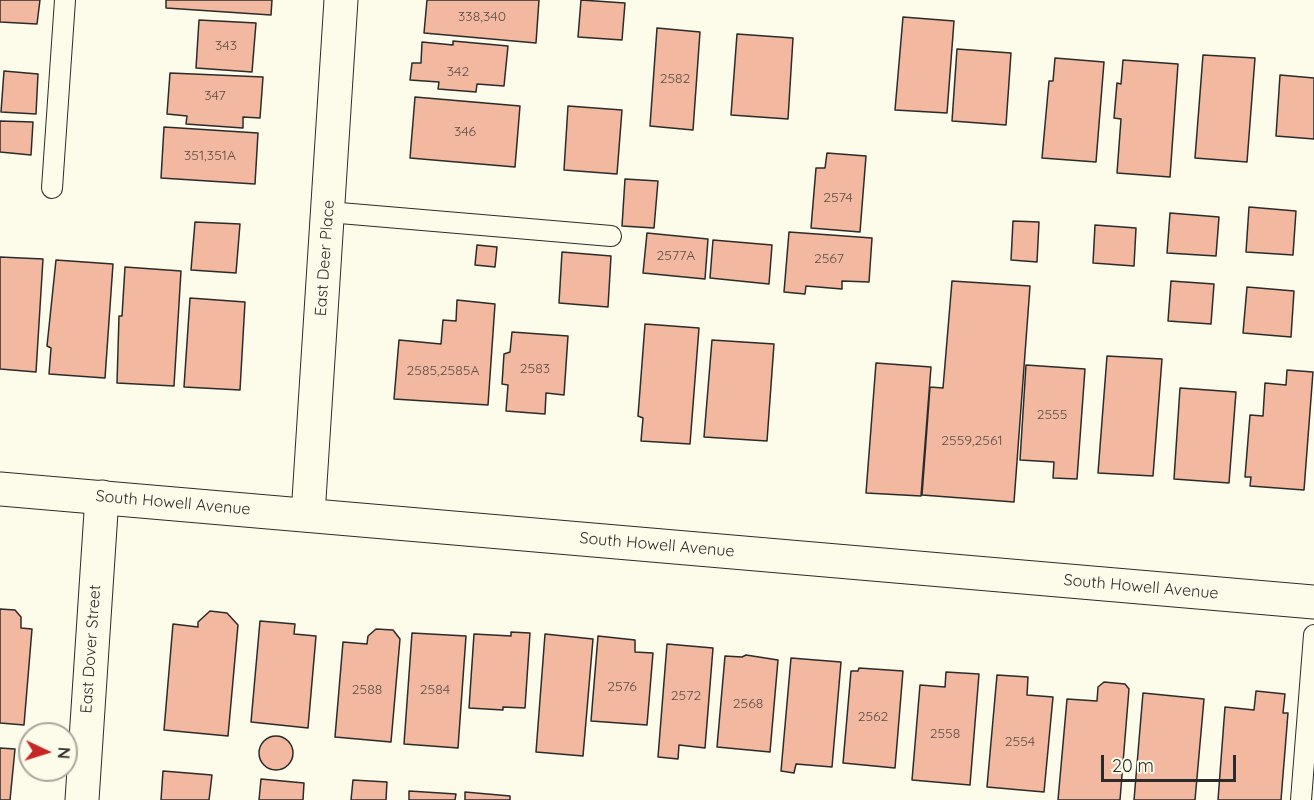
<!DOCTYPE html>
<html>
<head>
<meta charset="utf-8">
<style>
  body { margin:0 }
  #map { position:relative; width:1314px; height:800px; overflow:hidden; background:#fdfbea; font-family:Quicksand,sans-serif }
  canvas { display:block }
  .north { position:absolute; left:18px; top:722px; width:60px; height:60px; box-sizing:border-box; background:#fdfbea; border:2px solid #a9a89e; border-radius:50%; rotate:94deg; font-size:16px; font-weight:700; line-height:24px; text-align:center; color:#2b2b2b }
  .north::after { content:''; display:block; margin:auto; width:21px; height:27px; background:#c62828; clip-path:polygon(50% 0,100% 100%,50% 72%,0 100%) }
  .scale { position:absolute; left:1101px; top:755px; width:135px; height:27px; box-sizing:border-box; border:3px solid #2b2b2b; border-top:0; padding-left:8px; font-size:18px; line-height:21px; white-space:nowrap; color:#2b2b2b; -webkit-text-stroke:4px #fdfbea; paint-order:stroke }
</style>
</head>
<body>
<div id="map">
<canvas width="1314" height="800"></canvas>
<div class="north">N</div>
<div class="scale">20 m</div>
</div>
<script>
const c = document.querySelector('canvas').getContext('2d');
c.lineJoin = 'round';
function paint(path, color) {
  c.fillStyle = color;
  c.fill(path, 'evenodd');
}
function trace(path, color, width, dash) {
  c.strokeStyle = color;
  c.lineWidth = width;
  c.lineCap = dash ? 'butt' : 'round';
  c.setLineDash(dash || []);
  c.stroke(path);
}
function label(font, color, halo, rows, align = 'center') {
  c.font = font + ' Quicksand,sans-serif';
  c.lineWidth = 4.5;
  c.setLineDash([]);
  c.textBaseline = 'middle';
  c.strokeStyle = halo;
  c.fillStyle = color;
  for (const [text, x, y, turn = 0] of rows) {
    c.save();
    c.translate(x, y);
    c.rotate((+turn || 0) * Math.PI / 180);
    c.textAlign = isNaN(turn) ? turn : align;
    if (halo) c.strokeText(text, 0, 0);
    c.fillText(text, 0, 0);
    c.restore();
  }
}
const building = new Path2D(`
  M0 0H40L37 24 0 22Z
  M166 0H272L271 15 166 8Z
  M427 0H539L536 43 424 33Z
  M581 0 625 3 622 40 578 37Z
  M903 17 954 21 947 113 895 110Z
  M199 20 256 23 252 72 196 68Z
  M657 28 700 32 693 130 650 126Z
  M737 34 793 38 788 119 731 115Z
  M453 41 508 46 504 86 477 84 476 92 438 89 439 82 410 80 412 63H421L422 42 453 45Z
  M957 49 1011 53 1006 125 952 121Z
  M1203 55 1255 58 1247 162 1195 158Z
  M1055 58 1104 62 1096 162 1042 158 1049 81H1053Z
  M1123 60 1178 64 1170 177 1117 173 1121 119 1114 118 1117 83 1121 84Z
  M4 71 38 74 36 114 1 112Z
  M170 73 263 77 260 118 243 117V128L186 124 187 116 167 114Z
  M1280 75 1314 78V139L1276 136Z
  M415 97 520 106 515 167 410 158Z
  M568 106 622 110 617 174 564 170Z
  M0 121 33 122 31 155 0 152Z
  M164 127 258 133 255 184 161 178Z
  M827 153 866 156 860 232 811 228 816 168H825Z
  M625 179 658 181 654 228 622 226Z
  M1249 207 1296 211 1293 255 1246 252Z
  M1170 213 1219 217 1216 256 1167 253Z
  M1013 221 1039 222 1037 262 1011 260Z
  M195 222 240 224 236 273 191 270Z
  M1095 225 1136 228 1134 266 1093 263Z
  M789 232 872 238 869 282 842 281V289L806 286 805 294 784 292Z
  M647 233 708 239 705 279 643 273Z
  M713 240 772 245 769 284 710 278Z
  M477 245 497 247 495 267 475 265Z
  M562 252 611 256 608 307 559 303Z
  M0 257 43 259 36 372 0 369Z
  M56 260 113 264 105 378 49 374 51 348 47 346Z
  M125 267 181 271 174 386 117 383 119 316H122Z
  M952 281 1030 286 1014 502 922 495 930 387 943 388Z
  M1171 281 1214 284 1211 324 1168 321Z
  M1247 287 1294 291 1291 337 1243 333Z
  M190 298 245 302 240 390 184 387Z
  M457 300 495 304 488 405 394 399 399 340 441 344 443 320 456 321Z
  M645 324 699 328 690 444 641 441 643 418 638 416Z
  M512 332 568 336 564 395 546 393 545 414 506 411 508 385 502 384 504 354 510 352Z
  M712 340 774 344 767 441 704 437Z
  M1107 356 1162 359 1153 476 1098 473Z
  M876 363 931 367 921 496 866 493Z
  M1026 365 1085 369 1077 479 1053 478 1054 462 1020 460Z
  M1287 370 1313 372 1304 490 1250 486 1251 477H1245L1250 415 1263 416 1265 383 1286 385Z
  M1180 388 1236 392 1229 483 1174 479Z
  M0 609 15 610 21 617V628L32 629 24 725 0 723Z
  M210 611 227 613 238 625 228 736 164 730 173 624 198 627V622Z
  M260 621 295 624 294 634 316 636 308 728 251 722Z
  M376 629 393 630 400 639 391 742 335 737 343 642 367 644 368 636Z
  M511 632 530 633 525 708 503 707V710L469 708 474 634 511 636Z
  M412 633 466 636 458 748 404 744Z
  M545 634 593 639 583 756 536 752Z
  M598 636 635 640V652L653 653 647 725 591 721Z
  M667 644 713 648 705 748 679 745 678 759 658 757Z
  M746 655 778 660 770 752 717 747 725 656 742 657Z
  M791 658 841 662 832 767 796 764 794 773 781 771Z
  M859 668 903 671 895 768 843 763 851 671H858Z
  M946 672 979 674 970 785 912 780 920 685 945 687Z
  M997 675 1028 677 1027 695 1053 697 1044 792 987 787Z
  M1104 682 1125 684 1129 689 1120 800H1058L1067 699 1097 701 1098 687Z
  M1256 691 1285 694 1283 713H1288L1281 800H1218L1225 707 1254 710Z
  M1143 693 1204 699 1195 800H1134Z
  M259 753a17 17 0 1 1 34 0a17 17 0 1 1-34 0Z
  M0 748 15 749 10 800H0Z
  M163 771 212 775 209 800H161Z
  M261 779 304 783 303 800H259Z
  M353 780 387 782 386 800H351Z
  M409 791 456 794 455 800H409Z
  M465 792 510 796V800H465Z`);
paint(building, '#f2b8a0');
trace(building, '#2b2b2b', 1.5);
const lane = new Path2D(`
  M52 188 65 0
  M328 212 611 236
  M1301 800 1314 635`);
const street = new Path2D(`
  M308 515 341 0
  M82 800 102 497`);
const secondary = new Path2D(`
  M0 489 1314 602`);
trace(lane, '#2b2b2b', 22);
trace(street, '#2b2b2b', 35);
trace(secondary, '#2b2b2b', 35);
trace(lane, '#fdfbea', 20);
trace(street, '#fdfbea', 33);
trace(secondary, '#fdfbea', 33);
label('14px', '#5d4e48', null, [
  ["338,340",482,17],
  ["343",226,46],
  ["342",458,72],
  ["2582",675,79],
  ["347",215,96],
  ["346",465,132],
  ["351,351A",210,156],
  ["2574",838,198],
  ["2577A",676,256],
  ["2567",829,259],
  ["2583",535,369],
  ["2585,2585A",443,371],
  ["2555",1052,415],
  ["2559,2561",972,441],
  ["2576",622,687],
  ["2588",367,690],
  ["2584",435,690],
  ["2572",686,696],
  ["2568",748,704],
  ["2562",873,717],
  ["2558",945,734],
  ["2554",1020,742]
]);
label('16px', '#2b2b2b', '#fdfbea', [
  ["East Deer Place",325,258,-86],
  ["South Howell Avenue",173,503,5],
  ["South Howell Avenue",657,545,5],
  ["South Howell Avenue",1141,587,5],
  ["East Dover Street",91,649,-86]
]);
</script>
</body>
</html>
